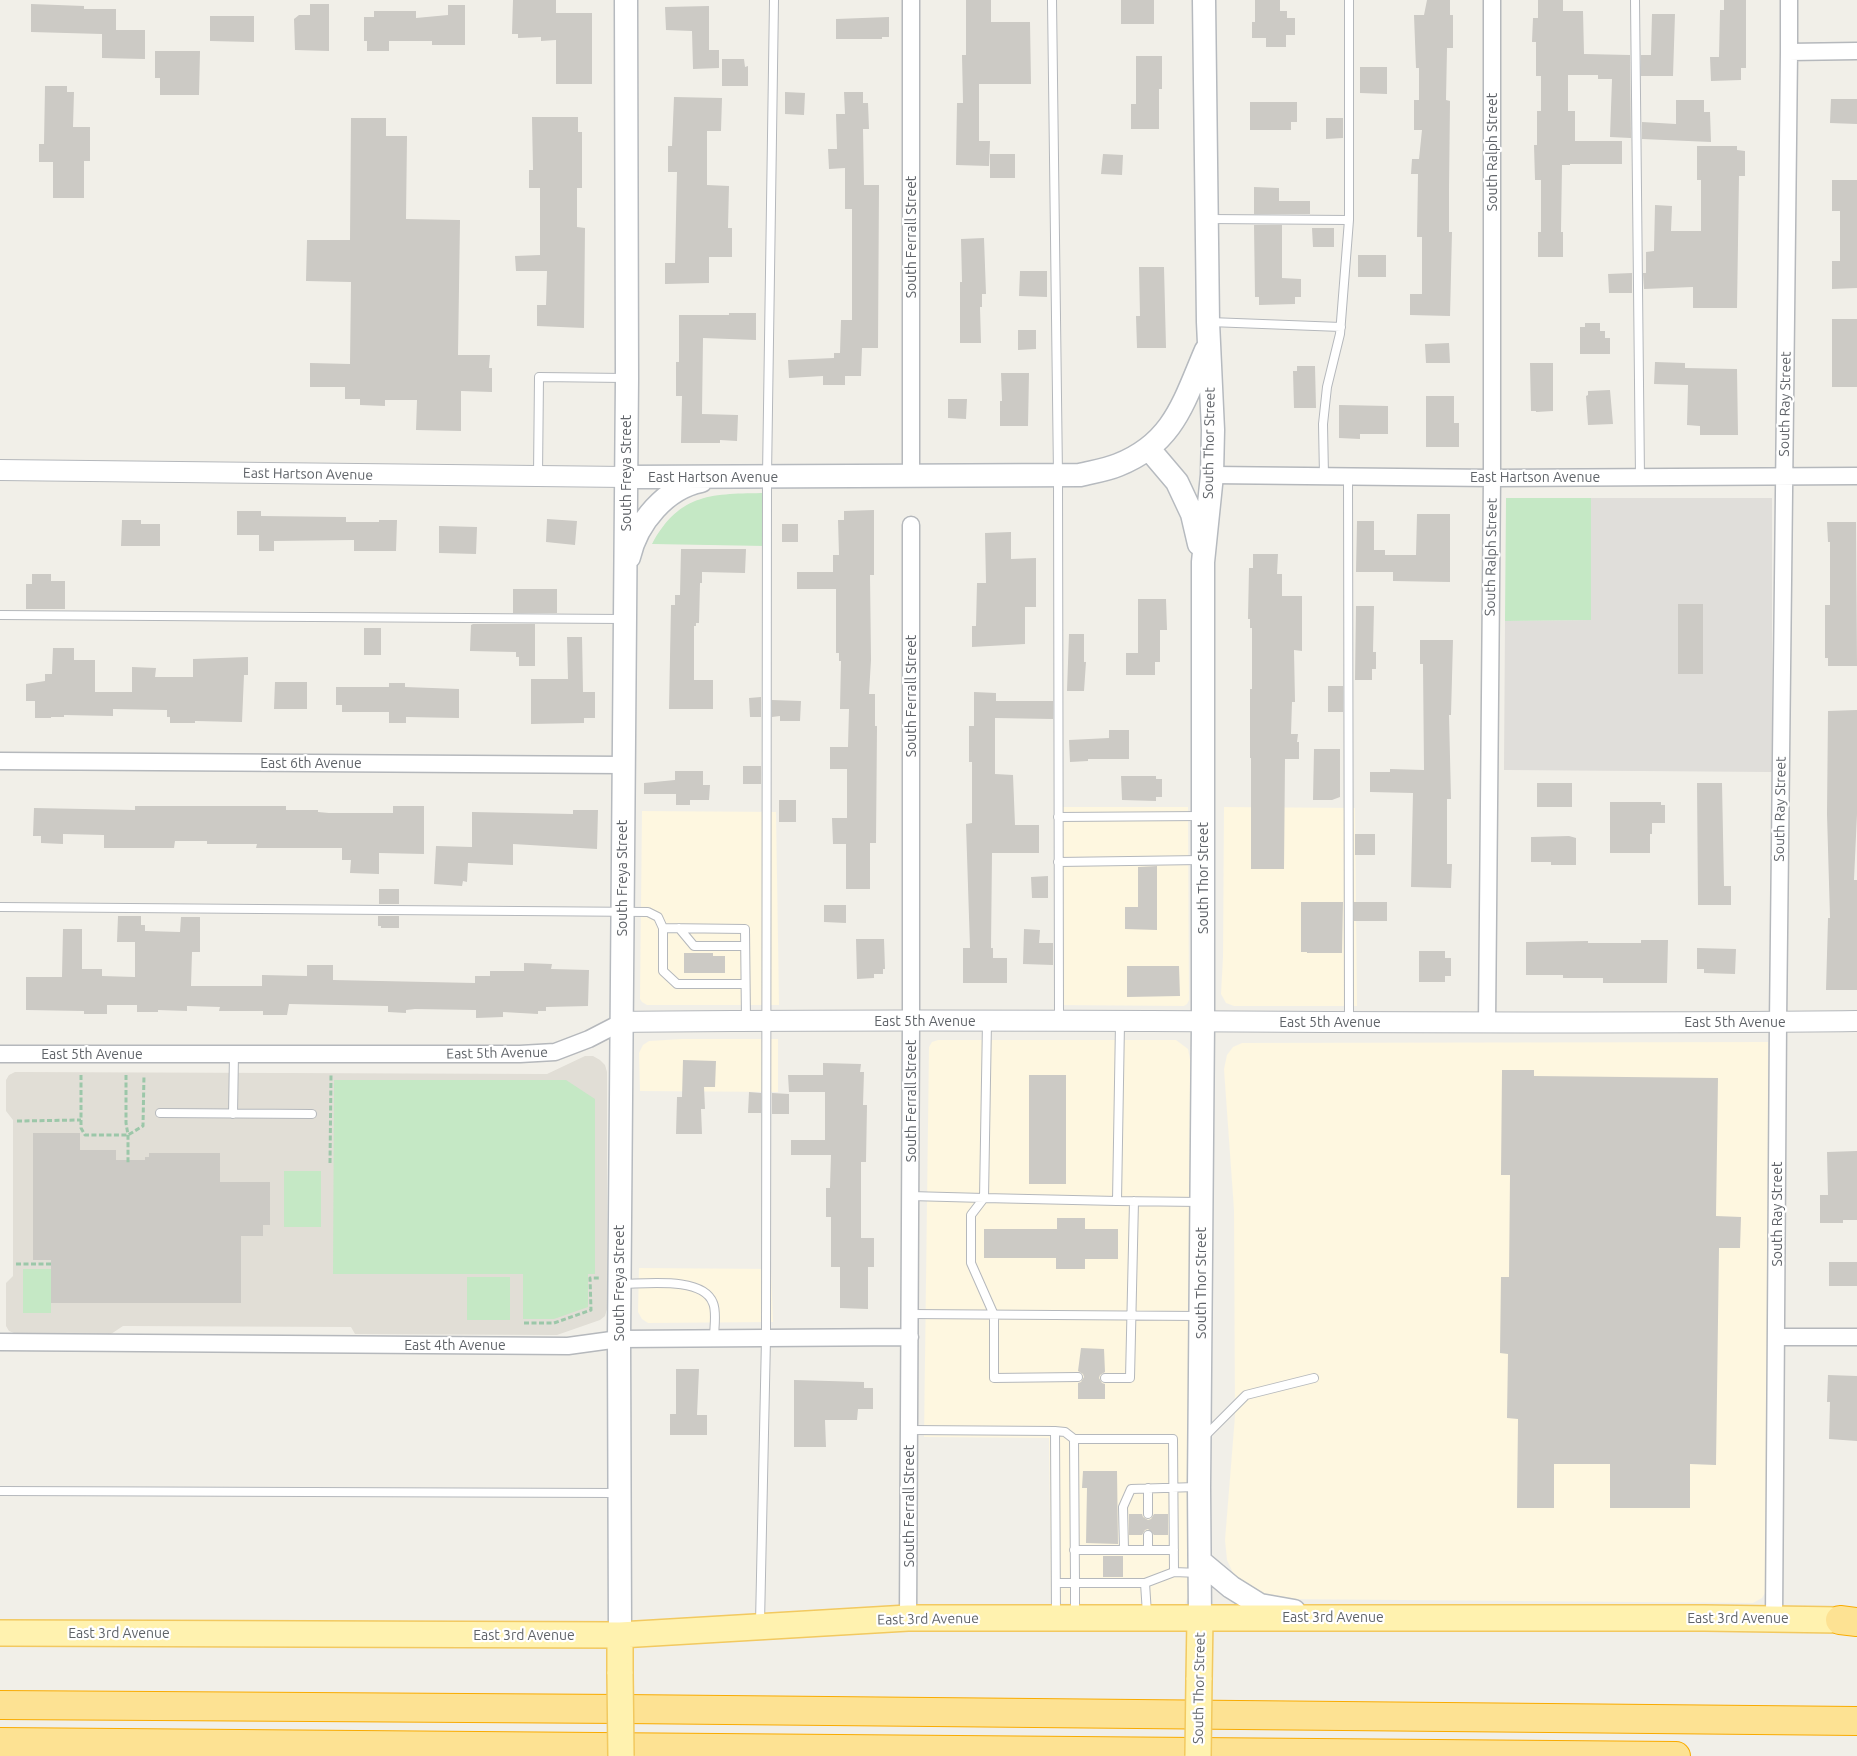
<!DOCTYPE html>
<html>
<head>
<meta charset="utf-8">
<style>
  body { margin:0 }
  canvas { display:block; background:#f1efe8 }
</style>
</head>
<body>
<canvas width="1857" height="1756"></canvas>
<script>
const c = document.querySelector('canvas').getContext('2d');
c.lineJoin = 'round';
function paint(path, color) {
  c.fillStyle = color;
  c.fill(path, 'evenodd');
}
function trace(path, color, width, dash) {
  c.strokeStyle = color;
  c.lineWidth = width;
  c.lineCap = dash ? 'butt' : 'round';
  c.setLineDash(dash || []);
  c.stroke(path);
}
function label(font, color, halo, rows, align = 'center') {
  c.font = font + ' Ubuntu,sans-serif';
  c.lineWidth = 4.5;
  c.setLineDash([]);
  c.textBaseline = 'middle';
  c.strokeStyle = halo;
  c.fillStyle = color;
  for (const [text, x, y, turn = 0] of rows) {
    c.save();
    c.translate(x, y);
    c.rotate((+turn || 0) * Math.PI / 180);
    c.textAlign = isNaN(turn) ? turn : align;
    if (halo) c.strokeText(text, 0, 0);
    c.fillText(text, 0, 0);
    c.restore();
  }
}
paint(new Path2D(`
  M1055 807H1188L1189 1000 1187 1004 1184 1006 1055 1005Z
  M1224 807 1355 808 1357 1006H1234L1226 1003 1221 994 1223 957Z
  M642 811 776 812 779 1005H647L642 1002 640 999Z
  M682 1039H778V1092L640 1091 639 1053 643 1045 649 1041Z
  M938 1040H1176L1188 1049 1190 1059 1188 1597 1185 1604 1180 1606 1051 1603 1049 1438 924 1437 929 1047 932 1042Z
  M1768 1042 1767 1590 1762 1598 1753 1603 1285 1599 1267 1596 1247 1589 1234 1575 1227 1560 1225 1540 1235 1416 1234 1210 1224 1069 1227 1055 1233 1047 1242 1043Z
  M639 1268 771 1269 773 1322 648 1323 642 1319 638 1312Z`), '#fef7e0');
paint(new Path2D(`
  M1591 498H1772V772L1504 770 1505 621 1591 620Z`), '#e0deda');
paint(new Path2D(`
  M585 1056H593L600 1060 605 1065 607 1072V1309L605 1316 600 1320 557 1335 355 1334 351 1327 123 1326 111 1334 14 1333 9 1331 6 1326V1283L13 1276V1120L6 1111V1080L9 1075 15 1072 547 1074Z`), '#e1ded6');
paint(new Path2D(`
  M766 493V546L652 544C680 492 713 494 766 493Z
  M1506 498H1591V620L1505 621Z
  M334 1080H566L595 1099V1274H588V1307L554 1319H523V1274H333Z
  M284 1171H321V1227H284Z
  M23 1269H51V1313H23Z
  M467 1277H510V1320H467Z`), '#c5e8c5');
paint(new Path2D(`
  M513 0H556V13H592V84H556V40L541 41V37L518 38V34H512Z
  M966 0H991V22H1030L1031 84H979V141H990L989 166 956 165 957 103H963L962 55H966Z
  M1121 0H1154V24H1121Z
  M1255 0H1280V11H1287V18H1295V35H1286V47H1266V38H1252V22H1255Z
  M1427 0H1450V15H1453V48H1447L1446 100 1450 101 1449 189V232H1452L1450 316 1410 315V294H1422V237H1417L1418 174H1411L1412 159H1419L1422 130H1414V100H1419V68H1416L1414 15H1424Z
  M1538 0H1563V11H1583L1584 54 1630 55 1631 138 1610 137 1612 79H1598V75H1568V111H1575V141H1622V164H1570V165H1562L1561 232H1563V257H1538V232H1541V180H1535L1534 145H1537V111H1541V76H1536V42H1532L1533 18H1538Z
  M1724 0H1746V68H1741V80L1711 81 1710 57H1719L1720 10H1724Z
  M31 4 84 6V9H116V30H145V59L102 58V34L31 32Z
  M310 4H329V51L295 50 294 19 299 15H310Z
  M448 5H465V45H432V41H389V51H367V41H364V17H374V11H416V18L448 15Z
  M709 6V50H719V68L693 69 692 31 666 30 665 7Z
  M1652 14H1675L1673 76H1641V55H1651Z
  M210 16H254V42L210 41Z
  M889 17V37H882V39H836V19Z
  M155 51H200L199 95H160V78H155Z
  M1136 56H1162V89H1159V129H1131V104H1136Z
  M722 59H744L745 67 748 66V86H722Z
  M1360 67H1387V94L1360 93Z
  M45 86H67V92H74L73 127H90V161H84V198H53V162H39V144H44Z
  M785 92 805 93 804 115 785 114Z
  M844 92H863V103H868L869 129H863L864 185H879L878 348H862L861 376H845V385H823V376L789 378 788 360 834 358V353H840L841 320H852V209H845V168L829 169 828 149H837L836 114H845Z
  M674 97 722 98 721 131H707V185L729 186 728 228H732V257H709V283L665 284V263H675L677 172H668V146H672Z
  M1831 99H1857V124L1830 123Z
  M1676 100H1704V112H1710L1711 142 1642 139V122L1676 124Z
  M1250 102H1297V122H1291V130H1250Z
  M532 117H578V132H582V188H577V227L585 228 584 328 537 326V305H546L547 271H516L515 256 540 255V188H529V170H533Z
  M351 118H386V136H407L406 219 460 220 458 355H490L489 368H492V392L461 391V431L416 430 417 400H385V406L360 405V399H345V387H310V363L350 364 351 282 306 281 307 240H350Z
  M1326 118H1343V138L1326 139Z
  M1697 146H1737V150L1745 151V176H1739L1737 308H1693V287L1644 289 1643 273H1646V252L1654 251 1655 205 1672 206 1671 231H1701V180H1697Z
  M990 154H1015V178H990Z
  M1103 154 1123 155 1122 175 1101 174Z
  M1832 180H1857V288L1832 289V261H1840V211H1832Z
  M1254 187 1279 188V201H1310V214H1254Z
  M1254 225H1282V278L1301 279V297H1295V304L1259 305V297H1255Z
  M1312 228H1334V247H1313Z
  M984 238 986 294H982V307H980L981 343H960V282H962L961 239Z
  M1358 255H1386V277H1358Z
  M1139 267H1164L1166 348H1137L1136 316H1140Z
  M1020 271H1047V297L1019 296Z
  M1632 273V293H1609L1608 274Z
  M729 313H756V340L703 338 702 414 738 415 737 441 720 440V443H681L682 396H676V362H679V315H729Z
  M1832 319H1857V387H1832Z
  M1585 323H1600V331H1605V338H1610V354H1580V327H1585Z
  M1018 330H1036V349L1018 350Z
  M1449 343 1450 363H1426L1425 344Z
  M1655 362 1685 363V368L1737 369 1738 435H1700V426L1687 425 1688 385 1654 384Z
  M1530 363H1553V411L1536 412V411H1531Z
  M1297 366H1315L1316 408H1294L1293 371H1297Z
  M1001 373H1029L1028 426H1000V401H1002Z
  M1610 390 1613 424 1588 425 1586 396 1588 395V391Z
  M1426 396H1454V423H1459V447H1426Z
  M948 399H967L966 419 948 418Z
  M1339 405 1388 406V434H1360V439L1339 438Z
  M874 510V575H870L871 660 869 694H875V726H877L876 843H870V889H846V844H833L832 818H847V769H830V747H848L849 709H840L841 661H839V653H836V589H797V572H833V555H839L838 520H844V511Z
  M237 511H261V516L346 517V522H379V520H397L396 551H354V540L274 541V551H259V535H237Z
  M1417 514H1450V582L1393 581V572H1356L1357 521H1374V550H1385V555H1416Z
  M547 519 577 521 575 545 546 542Z
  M122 520H141V524H160V546H121Z
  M1827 522H1856L1857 666H1828V658H1825V605H1830V542H1828Z
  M782 524H798V542H782Z
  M439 526 477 527 476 554 439 553Z
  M1011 532V559L1036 558V607H1025V644L972 647V626H976L977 583H986L985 533Z
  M681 549H746L745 573 702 572V583H700L699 623H696V626H694V680H713V709H669L671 605H675V595H680Z
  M1253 554H1278L1277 574H1282V596H1302V651L1294 650 1295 702H1292L1291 734H1298L1297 742H1299V759H1285L1284 869H1251V758H1250V689H1252V628H1250V619H1248L1249 568H1253Z
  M32 574H51V581H65V609H26V584H32Z
  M513 589H557V613H513Z
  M1138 599H1166L1167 630H1160V662H1155V675H1126V653H1138Z
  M1678 604H1703V674H1678Z
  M1356 606H1374L1373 652H1376V669H1372V680H1355Z
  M473 624H535V666H519V657H516V652L470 651 471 625Z
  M364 628H381V655H364Z
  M1069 634H1084V662H1086L1084 691H1067Z
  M567 637H582L583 692H595V718H584V723L531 724V679H568Z
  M1420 640H1453L1451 715H1449L1451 799H1447V864H1452L1451 888 1411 887 1413 793 1370 792V772H1390V769L1424 770 1423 664H1420Z
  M53 648H74V660H95V692H132V667L156 668 155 677H193V659L248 657V675H244L242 722 195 721V723H170V717H167V710L113 709V716L64 715V717H51V718H35V701H26V684L45 681V674H52Z
  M275 682H307V709H274Z
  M389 683H405V687L459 689V718L406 717V723H389V712H342V705H336V687H389Z
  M1328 686H1343V712H1328Z
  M974 692 996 693V701H1053V719L995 718V774L1013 775 1015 825H1039V853H992L991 948H993V958H1007V983H963V948H970L966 824 972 823V762H969V726H974Z
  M761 697V717H750L749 698Z
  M772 700 801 701 800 721H780V716L772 717Z
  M1857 710V814L1854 880H1857V990H1826L1828 918H1830L1827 814 1828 711Z
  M1109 730H1129V759H1088V761L1070 762 1069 740 1109 738Z
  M1314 749H1340V797L1332 800H1313Z
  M743 766H761V784H743Z
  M675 771H703V785H710L709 800H690V805H676V794H644V783L675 780Z
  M1121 776H1156V779H1162V797H1156V801L1122 800Z
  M1537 783H1572V807H1537Z
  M1697 783H1722L1724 886H1731V905H1698Z
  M779 800H796V822H779Z
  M1610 802H1661V805H1665V823H1652V834H1650V853H1610Z
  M135 806H286V810H318V812L329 813H393V806H424V854L379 853V874L350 873 351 860H342V848H256L257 844H207V841H175L174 848H104V835L63 834V844L41 843V836H33L34 808 135 810Z
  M573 810H598L597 849 513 844V865L468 863 467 882 463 881 462 886 434 884 436 846 472 847V812L573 814Z
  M1355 834H1375V855H1355Z
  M1569 836 1576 838V865H1551V862H1531V837Z
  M1157 866V930L1125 929V907H1138V867Z
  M1048 876V898H1032L1031 877Z
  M379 889H399V904H379Z
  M1301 902H1343L1342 953H1307V952H1301Z
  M1354 902H1387V921H1354Z
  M824 905H846V923L824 922Z
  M118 916H141V925H145V931L180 932 181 917H200V952H192L191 986H262V975L307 976V965H333V980L475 983V976H490V971H524V963L552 964 551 969 589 970 588 1006 546 1007V1011H538V1014L503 1012V1017L476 1018V1010L415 1009 406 1010V1013L388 1012V1006L289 1004 287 1015H263V1011H219L220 1007 187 1006V1011L158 1010V1012H137V1005H107V1014H84V1011L26 1010V977H62L63 929H82V969H102V976L135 977V942H117Z
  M378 916H399V928H381V926H378Z
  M1024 929 1040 930 1039 943H1053V965L1023 964Z
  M856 939H884L885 969H883V974H874V978L857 979Z
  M1641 940H1668L1667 983H1603V978H1563V975H1526V942L1588 941V943H1641Z
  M1697 948 1736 949 1735 974 1704 973V969H1697Z
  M1419 951H1445V958H1451V976H1445V982H1419Z
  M684 953H713V956H725V973H684Z
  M1127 966H1179L1180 996 1127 997Z
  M683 1060 716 1061 715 1087H704L705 1109H701L702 1134H676L677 1097H682Z
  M823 1063 861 1064 860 1072H864L863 1105H867L866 1162H861V1238H874V1267H868V1309L840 1308V1267H831V1217H826V1188H830L831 1155H791V1140H825V1092H789L788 1075H823Z
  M1502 1070H1534V1076L1718 1078 1716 1216 1741 1217 1740 1248H1719L1716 1465 1690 1464V1508H1610V1464H1554V1508H1517L1518 1419 1507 1418 1508 1354 1500 1353 1501 1277H1509L1510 1175H1501Z
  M1029 1075H1066V1184H1029Z
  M749 1092 761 1093V1113H748Z
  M772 1093 789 1094V1114H772Z
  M33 1133H80V1150H116V1160H145V1157H149V1153H220V1182H270V1225H263V1236H241V1303H51V1260H33Z
  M1857 1151V1220H1843V1223H1820V1195H1828L1827 1152Z
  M1057 1218H1085V1229H1118V1259H1085V1269H1056V1258H984V1229H1057Z
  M1829 1262H1857V1286H1829Z
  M1081 1348 1104 1349 1105 1372 1100 1375 1099 1378 1102 1383 1105 1384V1399H1078V1383L1081 1382 1084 1377 1083 1374 1078 1371Z
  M676 1369H699L697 1415H707V1435H670V1414H676Z
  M1828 1375 1857 1376V1441L1829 1439 1830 1402H1827Z
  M794 1380 864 1382V1388H873V1409H858L857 1420H825L826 1447H794Z
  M1083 1471H1117L1118 1544 1086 1543 1087 1488H1082Z
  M1129 1514H1142L1143 1517 1148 1520 1151 1519 1154 1514H1168V1535H1154L1148 1529 1145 1530 1142 1535H1129Z
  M1103 1556H1123V1577H1103Z`), '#cccac5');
const service = new Path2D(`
  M1052 0 1058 475 1059 1019
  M1635 0 1640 477
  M1208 219 1349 220V0
  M1210 322 1341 327
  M538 475 539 377 625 378
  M1324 476 1323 424 1327 387 1340 334 1349 220
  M1348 476 1349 1020
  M0 615 623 619
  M1058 817 1201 816
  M1058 862 1201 860
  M0 907 648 912 658 917 663 928 745 929 746 1021
  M663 928V971L677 984H745
  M679 928 694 946H745
  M987 1021 984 1198 1117 1201
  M1120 1023 1117 1201 1200 1202
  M160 1113 312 1114
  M233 1114 234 1054
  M910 1196 984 1198
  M984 1198 971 1215V1263L994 1315V1378L1078 1377
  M620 1284C645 1284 703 1276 713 1303 717 1312 714 1328 714 1338
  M910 1314 1199 1316
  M1105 1378H1130L1134 1201
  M909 1430 1055 1431 1056 1616
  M1055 1431 1065 1432 1074 1439
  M1204 1437 1246 1395 1314 1378
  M1148 1488V1514
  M0 1491 616 1493
  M1148 1535V1550
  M1074 1550H1174
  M1124 1550 1123 1507 1131 1489 1196 1487
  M1174 1572 1199 1573
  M1056 1583H1075L1074 1439H1173L1174 1572 1145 1583
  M1075 1614V1583H1145L1147 1614
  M760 1623 766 1338 767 476 774 0`);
const minor = new Path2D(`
  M911 0V475
  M1789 52 1857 51
  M1212 475 1492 478 1857 476
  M0 761 623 765
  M1487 1023 1492 478V0
  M0 1054H520L555 1052 589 1039 622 1022
  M1776 1337H1857
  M0 1342 568 1346 619 1339 910 1337
  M908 1618 911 1022V525
  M1774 1618 1778 1022 1789 52V0`);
const tertiary = new Path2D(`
  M0 470 626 477
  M622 1022C1033 1017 1445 1026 1857 1021`);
const secondary = new Path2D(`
  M1149 449 1177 482 1192 514 1199 544
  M626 477 1080 475C1092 472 1106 470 1118 465 1174 443 1184 401 1206 350
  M629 557C637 522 666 488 701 481
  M1201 1562 1231 1587 1260 1605 1294 1611
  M1200 1618 1199 1487 1203 1022V562L1212 475 1213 430 1208 322 1204 0
  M620 1635 619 1339 627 378 626 0`);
const primary = new Path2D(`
  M0 1633 620 1635 908 1618H1704L1840 1620
  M620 1674V1635
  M1199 1680 1200 1618`);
const motorway = new Path2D(`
  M1840 1620 1857 1622
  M0 1705 623 1709 1857 1721
  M0 1742 1676 1756`);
trace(service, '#b5b8bc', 10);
trace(minor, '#b5b8bc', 19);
trace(tertiary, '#b5b8bc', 22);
trace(secondary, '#b6babf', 25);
trace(primary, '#f2c960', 28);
trace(motorway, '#f9ab00', 30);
trace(new Path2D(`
  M81 1075V1128L85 1135H128L143 1126 144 1075
  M126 1075V1123L128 1135V1164
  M17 1121 81 1120
  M330 1163 331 1075
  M16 1264H51
  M524 1323H554L591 1310 590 1278H601`), '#9cc7a9', 3, [5, 2.5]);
trace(service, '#fff', 8);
trace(minor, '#fff', 16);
trace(tertiary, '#fff', 20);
trace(secondary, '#fff', 22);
trace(primary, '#fff2af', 25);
trace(motorway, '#fde293', 28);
const primaryBridge = new Path2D(`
  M620 1674 621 1756
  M1198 1756 1199 1680`);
trace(primaryBridge, '#f2c960', 28, []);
trace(primaryBridge, '#fff2af', 25);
label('14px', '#5f6368', '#fff', [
  ["South Ralph Street",1492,152,-90],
  ["South Ferrall Street",911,237,-90],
  ["South Ray Street",1785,404,-89],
  ["South Thor Street",1209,443,-89],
  ["South Freya Street",626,473,-90],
  ["East Hartson Avenue",308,474,1],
  ["East Hartson Avenue",713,477],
  ["East Hartson Avenue",1535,477],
  ["South Ralph Street",1491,557,-89],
  ["South Ferrall Street",911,696,-90],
  ["East 6th Avenue",311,763],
  ["South Ray Street",1780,809,-89],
  ["South Freya Street",622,878,-90],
  ["South Thor Street",1203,878,-90],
  ["East 5th Avenue",925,1021],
  ["East 5th Avenue",1330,1022],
  ["East 5th Avenue",1735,1022],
  ["East 5th Avenue",497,1053,-1],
  ["East 5th Avenue",92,1054],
  ["South Ferrall Street",911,1101,-90],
  ["South Ray Street",1777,1214,-90],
  ["South Freya Street",619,1283,-90],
  ["South Thor Street",1201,1283,-90],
  ["East 4th Avenue",455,1345],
  ["South Ferrall Street",909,1506,-90],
  ["East 3rd Avenue",1333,1617],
  ["East 3rd Avenue",1738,1618],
  ["East 3rd Avenue",928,1619,-1],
  ["East 3rd Avenue",119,1633],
  ["East 3rd Avenue",524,1635],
  ["South Thor Street",1199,1688,-89]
]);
</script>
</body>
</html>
